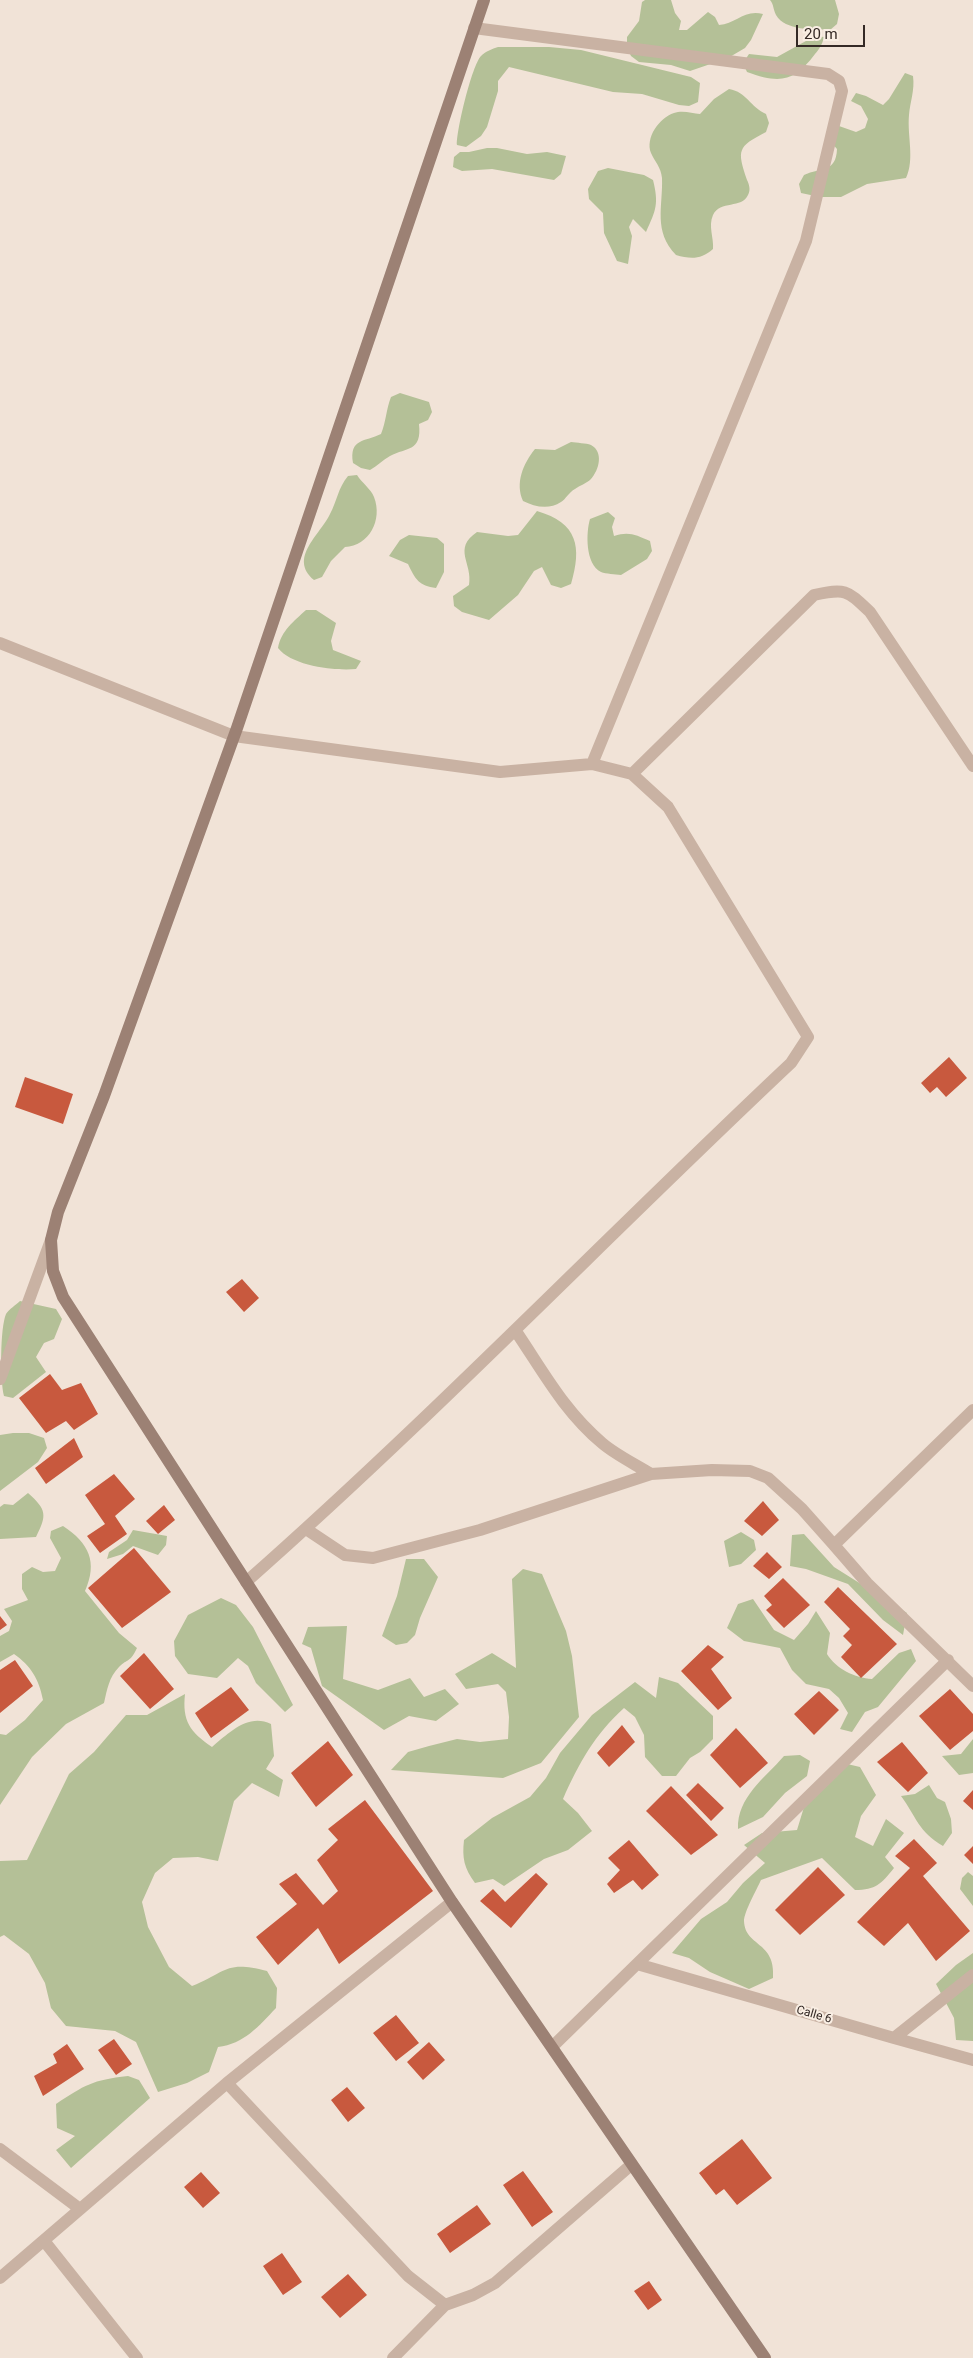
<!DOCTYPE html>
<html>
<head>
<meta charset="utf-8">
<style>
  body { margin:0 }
  #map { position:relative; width:973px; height:2358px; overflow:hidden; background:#f1e3d7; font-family:Roboto,sans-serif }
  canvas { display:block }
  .scale { position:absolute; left:796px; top:25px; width:69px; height:22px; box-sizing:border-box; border:2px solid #342925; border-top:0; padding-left:6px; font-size:15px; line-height:18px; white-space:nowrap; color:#342925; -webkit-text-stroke:4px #f9eee3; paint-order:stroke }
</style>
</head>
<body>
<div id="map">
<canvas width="973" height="2358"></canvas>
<div class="scale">20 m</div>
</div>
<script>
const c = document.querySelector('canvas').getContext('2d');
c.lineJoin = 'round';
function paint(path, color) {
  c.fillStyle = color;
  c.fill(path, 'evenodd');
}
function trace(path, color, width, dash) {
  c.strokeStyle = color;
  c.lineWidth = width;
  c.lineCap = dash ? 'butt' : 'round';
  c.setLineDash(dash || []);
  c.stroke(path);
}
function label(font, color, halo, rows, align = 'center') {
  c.font = font + ' Roboto,sans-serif';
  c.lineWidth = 4;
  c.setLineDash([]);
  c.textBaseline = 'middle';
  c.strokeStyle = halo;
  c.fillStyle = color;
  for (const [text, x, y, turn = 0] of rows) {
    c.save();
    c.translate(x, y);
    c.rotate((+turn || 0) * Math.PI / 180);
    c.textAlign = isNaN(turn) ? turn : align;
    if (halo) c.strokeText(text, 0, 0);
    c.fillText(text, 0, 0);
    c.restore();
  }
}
paint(new Path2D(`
  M645 0H671L675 13 681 21 679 30H687L708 12 715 17 719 25C736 24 744 9 763 14L751 40 745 48 728 58 690 71 671 65 639 62 631 56 627 47V37L639 21 642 2Z
  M770 0H835L839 14 837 24 830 30C814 29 785 31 776 15 773 9 774 5 770 0Z
  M815 36 824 37C822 45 820 48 815 54 794 82 780 84 747 72L743 63 749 54 777 57Z
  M498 47H549L581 50 691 77 700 83 698 102 689 106 679 105 642 94 613 92 509 67 498 81V91L487 127 481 136 466 147 457 145C456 132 472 65 481 56 486 51 492 49 498 47Z
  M905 73 913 76C915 90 910 102 909 115 907 136 915 159 906 178L867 184 841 197H820L801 193 799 184 804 175C821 167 836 173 837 149L830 141 839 126 856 132 865 128 868 119 861 106 851 101 856 93 866 96 883 105 889 99Z
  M729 89C747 92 750 107 766 114L769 123 766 132C737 147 737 150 747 180 749 184 751 190 748 195 742 209 720 200 713 215 708 226 714 238 713 249 701 260 690 259 676 255 653 231 663 207 662 178 661 167 655 162 651 153 645 138 659 118 674 113 682 110 692 113 700 114L714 99Z
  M487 148H497L527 154 547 152 566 156 561 174 554 180 492 169 462 171 453 167 454 157 460 152H469Z
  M608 168 644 175 653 180C659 204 656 210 646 232L633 219 629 227 632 236 628 264 617 261 604 233 603 213 589 199 588 189 598 171Z
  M400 393 429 402 432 412 428 420 419 424C422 452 407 447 390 456 383 460 377 466 370 470L361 468 353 463C349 438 365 442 381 434 386 422 386 410 391 397Z
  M571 442C577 443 586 443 591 445 604 452 599 470 591 479 586 484 580 485 575 489 569 492 566 499 561 502 549 510 535 507 523 501 515 483 523 464 535 449L555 450Z
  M357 475C362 483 371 489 374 497 383 520 369 546 345 547L331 561 322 577 314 580C288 558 320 535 330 514 337 501 338 488 348 476Z
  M537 511C578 523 582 547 571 584L561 588 551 585 542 567 534 571 518 595 489 620 462 612 454 606 453 596 469 585C473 563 452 549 477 532L508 536 518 535Z
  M608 512 615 518 612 527 614 536C629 531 636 535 650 541L652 551 647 559 621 575C615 574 606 574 601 572 585 564 586 532 590 519Z
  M409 535 437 538 444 544V572L436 588C419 586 415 579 408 564L389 556 400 540Z
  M306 610H316L336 623 331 641 333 650 361 661 356 669C334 671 292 666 278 648 281 631 294 621 306 610Z
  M20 1301 56 1309 62 1319 54 1339 44 1343 36 1357 46 1372 13 1398 4 1396C0 1381 0 1328 6 1314 9 1309 16 1305 20 1301Z
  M13 1433H29L44 1438 47 1448 38 1462 0 1491V1435Z
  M28 1493C47 1510 47 1515 36 1537L0 1539V1507L4 1504 13 1505Z
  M63 1526C89 1543 98 1562 85 1591L119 1633 137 1648C130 1663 128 1658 119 1667 109 1677 107 1690 104 1703L66 1724 32 1757 0 1805V1734L6 1735 25 1720 43 1700C39 1679 31 1666 14 1654L0 1662V1636L9 1631 12 1621 4 1609 28 1600 22 1589V1574L32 1567 43 1572 55 1571 61 1558 50 1538 51 1531Z
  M133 1530 167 1536 166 1545 158 1555 133 1546 123 1554 107 1559 109 1552 127 1540Z
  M741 1532 754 1540 756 1550 741 1564 729 1567 724 1541Z
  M804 1534 834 1567 907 1613 903 1635 883 1620 848 1584 806 1569 790 1566 792 1535Z
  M406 1559H424L438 1577 420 1618 415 1635 407 1643 396 1645 382 1636 397 1596Z
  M523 1569 542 1574 566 1631 572 1656 579 1717 541 1763 503 1778 391 1770 408 1752 429 1746 457 1739 480 1742 508 1739 509 1717 506 1692 498 1684 466 1689 455 1674 492 1653 516 1668 512 1579Z
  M221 1598 236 1605 253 1627 293 1705 285 1712 256 1683 248 1666 238 1658 217 1678 188 1674 175 1656 174 1641 188 1615Z
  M753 1599 774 1630 794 1640 808 1624 816 1611 830 1633 827 1654C836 1669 855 1678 872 1679L899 1653 911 1649 916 1661 878 1707 865 1712 852 1732 840 1729 848 1713 839 1698 829 1689 806 1684 792 1670 780 1648 744 1641 727 1628 738 1604Z
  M347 1626 343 1679 378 1690 410 1678 424 1697 445 1689 459 1704 436 1721 409 1716 384 1730 322 1686 311 1648 302 1644 308 1627Z
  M659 1677 678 1683 713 1716V1739L700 1752 690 1758 676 1776H662L645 1757 644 1735 635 1717 624 1708C595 1734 579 1763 563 1799L578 1813 592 1831 568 1850 544 1859 504 1886 493 1879 475 1883C464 1868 462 1858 464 1840L492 1818 530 1797 546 1778 560 1753 592 1715 635 1682 656 1698Z
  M185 1694C182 1721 190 1732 212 1747 229 1733 248 1713 271 1724L274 1756 266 1769 283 1780 279 1797 252 1783 234 1801 218 1861 198 1857 173 1858 155 1873 142 1902 148 1927 169 1967 192 1986C227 1972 225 1960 267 1971L277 1988 276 2008C259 2026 244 2044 218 2047L209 2072 187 2083 158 2092 136 2042 115 2031 66 2026 51 2008 45 1983 29 1954 4 1935 0 1937V1861L27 1860 69 1774 94 1752 126 1715H147Z
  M973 1739V1773L959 1775 942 1756 961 1754Z
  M800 1755 810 1761 807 1776 785 1793 763 1817 738 1829C737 1797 765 1778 784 1756Z
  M843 1763 860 1767 876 1795 861 1816 855 1837 873 1846 886 1819 904 1833 885 1857 894 1868C881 1884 876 1890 855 1890L822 1858 761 1880C757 1889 744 1912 744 1921 745 1947 776 1941 773 1978L749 1989 710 1972 689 1958 672 1953 701 1919 727 1902 743 1883 765 1863 744 1845 762 1833 797 1830 808 1794Z
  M929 1785 937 1798 945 1802 951 1819 952 1833 943 1846C918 1831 917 1818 901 1796L915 1794Z
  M968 1872 973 1876V1906L960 1889 962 1878Z
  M973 1953V2041L956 2040 954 2018 936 1984 956 1965Z
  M128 2076 139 2080 150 2098 71 2168 56 2150 75 2136 57 2128 56 2104C85 2085 92 2080 128 2076Z`), '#b4c097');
paint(new Path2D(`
  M949 1057 967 1078 946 1097 937 1087 930 1093 921 1083Z
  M25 1077 73 1094 63 1124 15 1107Z
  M242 1279 259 1298 244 1312 226 1292Z
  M50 1374 62 1390 81 1383 98 1414 74 1430 66 1421 46 1433 19 1398Z
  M74 1438 83 1457 46 1484 35 1468Z
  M114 1474 135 1499 115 1516 127 1534 100 1553 87 1536 105 1524 85 1495Z
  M763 1501 779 1520 762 1536 744 1521Z
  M164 1505 175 1520 158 1534 146 1521Z
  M134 1548 171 1592 122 1628 88 1588Z
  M767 1552 782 1567 769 1579 753 1566Z
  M783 1578 810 1605 784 1628 766 1610 772 1605 764 1596Z
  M838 1587 897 1644 861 1678 841 1657 852 1645 843 1636 850 1629 824 1602Z
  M0 1616 7 1625 0 1630Z
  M708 1645 724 1657 711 1669 732 1698 718 1710 681 1671Z
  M144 1653 174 1689 150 1709 120 1676Z
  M15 1660 33 1686 0 1713V1670Z
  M231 1687 249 1710 211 1738 195 1713Z
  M950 1689 973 1714V1731L950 1750 919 1716Z
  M819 1691 839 1710 814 1735 794 1714Z
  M622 1725 635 1742 609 1767 597 1753Z
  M736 1728 768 1763 740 1788 710 1755Z
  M328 1741 353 1775 316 1807 291 1773Z
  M902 1742 928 1773 908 1792 877 1762Z
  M698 1783 724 1808 711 1821 686 1795Z
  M671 1786 718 1835 691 1855 646 1811Z
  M973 1790V1810L963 1801Z
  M365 1800 433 1891 339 1964 318 1928 278 1965 256 1937 297 1904 279 1884 296 1873 323 1905 338 1891 317 1860 338 1840 328 1829Z
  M914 1839 937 1863 923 1876 970 1931 936 1961 908 1923 884 1946 857 1922 910 1868 895 1856Z
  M629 1840 659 1875 642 1890 633 1880 614 1893 607 1884 620 1870 608 1858Z
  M973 1846V1864L964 1855Z
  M818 1867 845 1895 800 1935 775 1910Z
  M536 1873 548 1884 511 1928 480 1901 493 1889 505 1902Z
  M396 2015 419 2043 396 2061 373 2033Z
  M114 2039 132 2064 116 2075 98 2050Z
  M429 2042 445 2060 423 2080 407 2062Z
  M67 2044 84 2069 43 2096 34 2076 57 2063 53 2054Z
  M347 2087 365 2108 348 2122 331 2100Z
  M742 2139 772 2178 737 2205 724 2189 716 2195 699 2173Z
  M523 2171 553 2212 532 2227 503 2185Z
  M201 2172 220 2193 203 2208 184 2187Z
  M477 2205 491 2224 450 2253 437 2234Z
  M282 2253 302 2282 283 2295 263 2266Z
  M348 2274 367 2295 340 2318 321 2297Z
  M649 2281 662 2300 648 2310 634 2291Z`), '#c8593e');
trace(new Path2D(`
  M474 28 828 74 839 81 842 91 806 241 592 764
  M0 643 234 736 500 772 592 764 632 774 668 807 808 1037 791 1063C608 1235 434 1416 246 1582
  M632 774 814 595C846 588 847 590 870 612L973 766
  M515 1330C543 1371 563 1410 602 1443 616 1455 635 1464 651 1474
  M0 1379 51 1240
  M973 1410 834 1545 867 1583 973 1686
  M306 1529 345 1555 373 1558 480 1530 651 1474 712 1470 750 1471 768 1478 802 1509 834 1545
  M637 1964 894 2038 973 1975
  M894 2038 973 2060
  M552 2047 948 1660
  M227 2083 408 2276 445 2305 473 2295 495 2283 631 2165
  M0 2149 80 2209
  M45 2242 137 2358
  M0 2278 227 2083 452 1902
  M393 2358 445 2305`), '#c9b2a3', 12);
trace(new Path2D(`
  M484 0 237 728 104 1096 58 1212 51 1240 53 1271 63 1297 452 1902 765 2358`), '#9c8174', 12);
label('12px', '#342925', '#f9eee3', [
  ["Calle 6",814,2015,16]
]);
</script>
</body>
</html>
